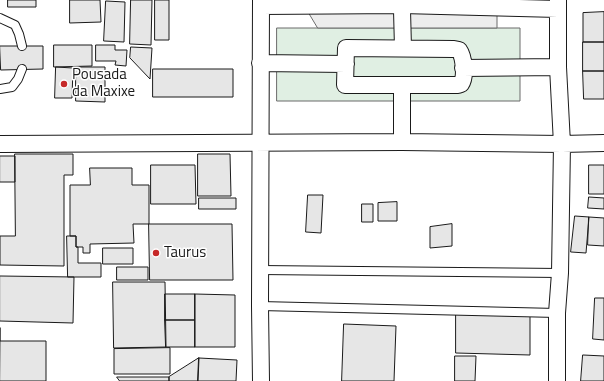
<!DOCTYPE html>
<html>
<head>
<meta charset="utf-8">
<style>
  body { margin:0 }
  canvas { display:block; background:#fff }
</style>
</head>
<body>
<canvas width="604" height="381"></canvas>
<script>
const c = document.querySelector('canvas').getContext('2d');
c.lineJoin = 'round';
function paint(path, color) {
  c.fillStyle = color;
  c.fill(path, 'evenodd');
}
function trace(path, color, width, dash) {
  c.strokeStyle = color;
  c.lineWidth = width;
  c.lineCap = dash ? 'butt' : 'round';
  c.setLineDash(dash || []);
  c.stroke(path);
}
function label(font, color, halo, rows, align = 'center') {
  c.font = font + ' "Titillium Web",sans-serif';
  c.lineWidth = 3;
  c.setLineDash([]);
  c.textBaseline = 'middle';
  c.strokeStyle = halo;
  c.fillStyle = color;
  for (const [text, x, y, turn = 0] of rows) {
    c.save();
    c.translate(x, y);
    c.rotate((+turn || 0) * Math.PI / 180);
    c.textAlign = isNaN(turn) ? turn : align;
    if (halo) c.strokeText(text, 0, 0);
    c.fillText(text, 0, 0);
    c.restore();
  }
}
const green = new Path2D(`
  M277 28H520V101H277Z`);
paint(green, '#e0efe3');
trace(green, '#6a6a6a', 1);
const parking = new Path2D(`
  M306 8 497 11V28H318Z`);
paint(parking, '#ededed');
trace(parking, '#6a6a6a', 1);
const building = new Path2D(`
  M8 0H36V7H8Z
  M70 0H100L101 22 70 23Z
  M131 0H152L151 45 130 44Z
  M155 0H169V40H155Z
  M106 1 125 2 124 42 104 41Z
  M604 12V42H583V13Z
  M583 42H604V71H583Z
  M54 45H92V66L54 67Z
  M96 45H115V50H127L126 66 115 65 116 61H96Z
  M0 46H43V69L1 70Z
  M131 47 152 48 150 79 130 58Z
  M56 67 73 68 72 98H55Z
  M76 67H105V102L76 101Z
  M153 69H233V97H153Z
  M583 71H604V99H584Z
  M15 154H73V175H64V266L0 265V236H15Z
  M198 154H230L231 196H198Z
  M0 156H15V182H0Z
  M151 165H195L196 204H151Z
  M589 165H604V194H589Z
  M90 168H132V185H149V224H133L134 243 90 244V253H83V247H76V236H70V185H90Z
  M308 195H323L321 233 306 232Z
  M589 197 604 198V209L588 208Z
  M199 198H236V209H199Z
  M397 202V221H378V203Z
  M362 204H373V222H362Z
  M575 216 589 217 586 253 571 252Z
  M589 217 604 218V246L588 245Z
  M149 224H232L233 280H150Z
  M452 224V246L430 248V227Z
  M67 236H76V247H78V263H101V277H68Z
  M103 248H133V264H103Z
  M117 267H148V280H117Z
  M0 276 74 277 73 323 0 321Z
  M113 282H165L166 347 114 348Z
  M165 294H195V320H165Z
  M195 294 235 295V347H195Z
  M595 298H604V340L593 339Z
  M456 314 530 315V355L456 353Z
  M165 320H195V347H166Z
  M344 324 396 326 394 381H342Z
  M0 328V341H46V381H0Z
  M170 348V374H114V349Z
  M583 355 604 356V381H581Z
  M455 356H476L475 381H455Z
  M199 358 237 360 236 381H198Z
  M199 358 198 381H169V377Z
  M117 377H169V381H120Z`);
paint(building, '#e6e6e6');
trace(building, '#1a1a1a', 1);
const lane = new Path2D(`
  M0 18 15 25 19 34 22 46
  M0 89 12 87 18 79 22 69
  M260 270 560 273
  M260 306 557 313`);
const street = new Path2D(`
  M261 0 260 306 261 381
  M261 6 402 5 558 9
  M402 10 403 48
  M346 48 454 49 459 50C464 57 466 77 461 84L458 85H345Z
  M260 63 346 64
  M463 68 558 67
  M402 142V85
  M0 144 402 142 562 144 604 143
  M557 381V313L560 273 562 144 558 67V0`);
trace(lane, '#1a1a1a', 10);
trace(street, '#1a1a1a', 18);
trace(lane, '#fff', 8);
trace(street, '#fff', 16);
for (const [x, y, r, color] of [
  [64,84,4,"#c62828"],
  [156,253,4,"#c62828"]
]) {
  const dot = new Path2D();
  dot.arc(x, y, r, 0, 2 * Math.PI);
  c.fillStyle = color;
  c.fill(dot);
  trace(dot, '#fff', 1.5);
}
label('15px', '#1a1a1a', '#fff', [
  ["Pousada",72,75],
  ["da Maxixe",72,92],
  ["Taurus",164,253]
], 'left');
</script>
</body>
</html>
